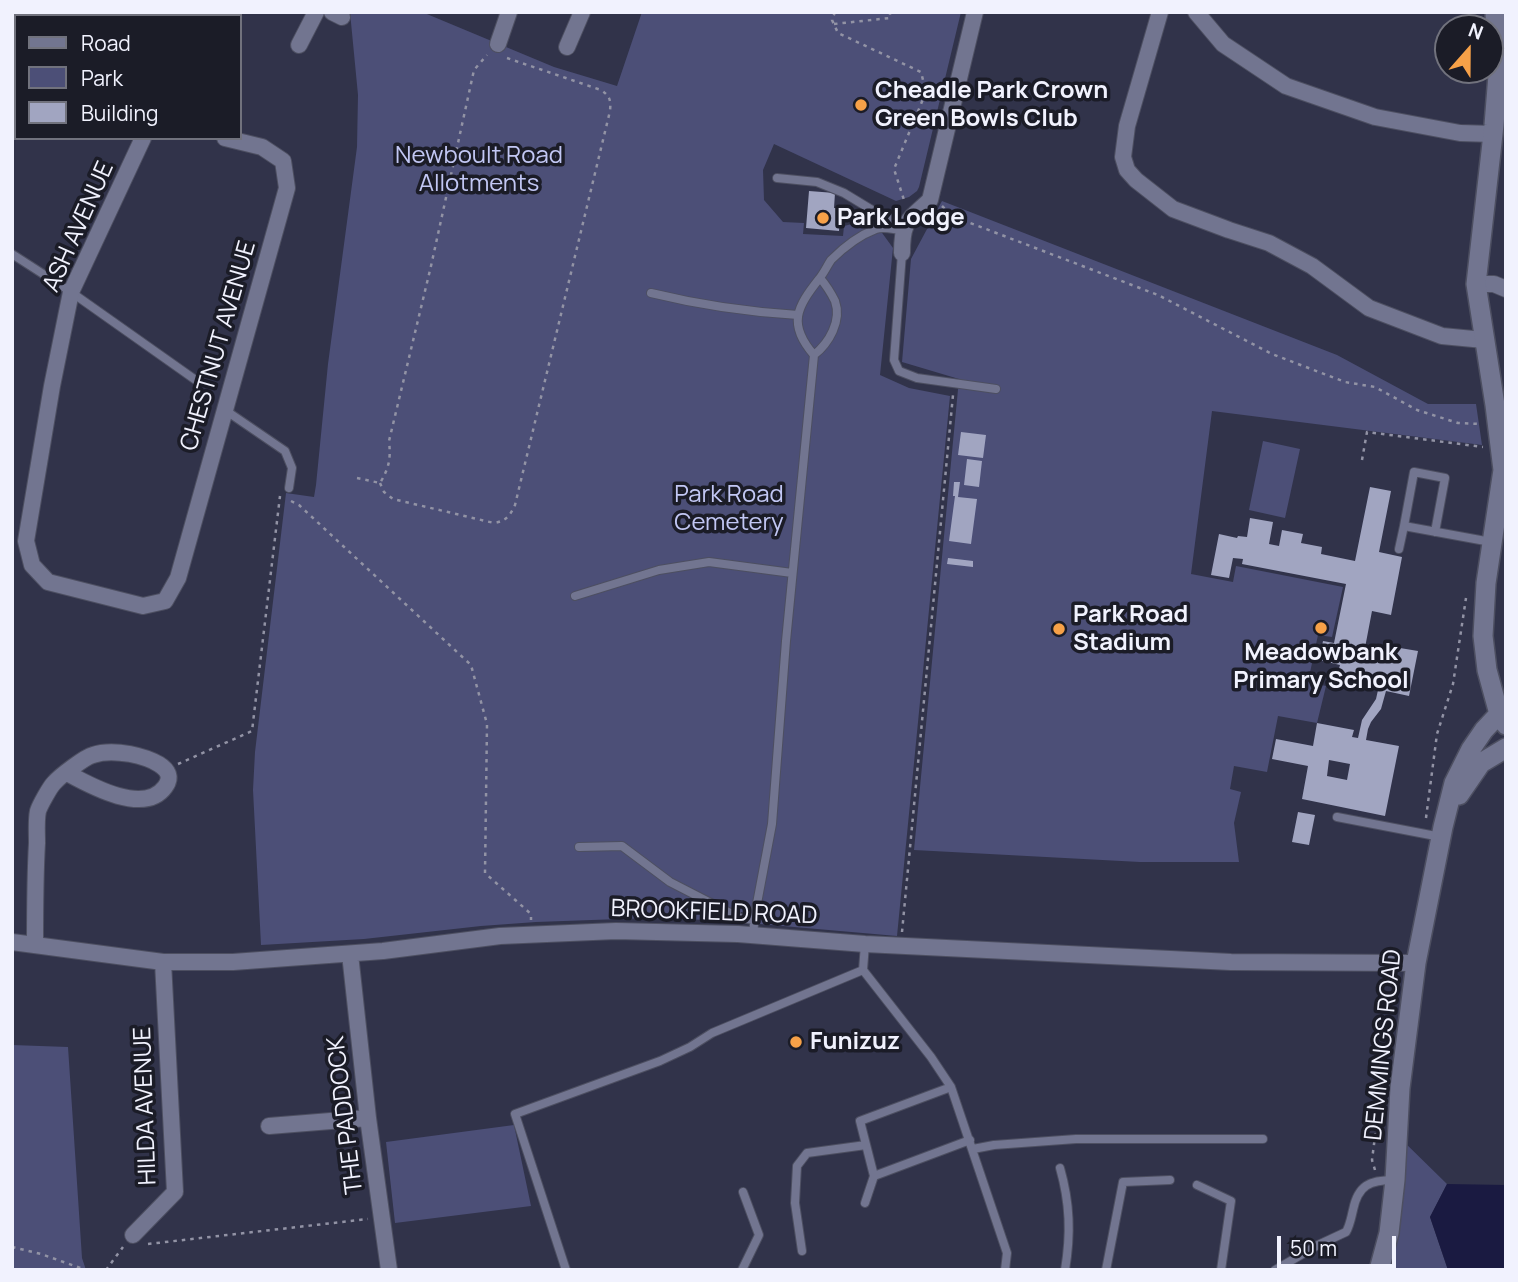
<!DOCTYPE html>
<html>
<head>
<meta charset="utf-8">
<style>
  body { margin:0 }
  #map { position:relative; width:1518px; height:1282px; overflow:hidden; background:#31334a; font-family:Manrope,sans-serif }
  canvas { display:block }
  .frame { position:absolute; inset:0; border:14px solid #f1f2fe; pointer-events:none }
  .legend { position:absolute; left:14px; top:14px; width:228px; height:126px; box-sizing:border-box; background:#1b1c27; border:2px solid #71727d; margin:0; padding:9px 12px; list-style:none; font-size:21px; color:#f1f2fe }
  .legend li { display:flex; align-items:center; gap:14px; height:35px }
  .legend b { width:35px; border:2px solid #71727d }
  .north { position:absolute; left:1434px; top:14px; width:70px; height:70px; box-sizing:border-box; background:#1b1c27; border:2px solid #71727d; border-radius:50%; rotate:21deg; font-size:19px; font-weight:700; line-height:28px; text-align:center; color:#f1f2fe }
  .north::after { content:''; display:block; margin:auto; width:24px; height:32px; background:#f7a148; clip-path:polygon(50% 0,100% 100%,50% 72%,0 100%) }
  .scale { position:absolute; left:1277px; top:1236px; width:119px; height:32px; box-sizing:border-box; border:4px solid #f1f2fe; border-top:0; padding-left:9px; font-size:21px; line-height:24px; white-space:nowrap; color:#f1f2fe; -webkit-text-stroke:5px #1b1c27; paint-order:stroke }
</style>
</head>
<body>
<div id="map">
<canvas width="1518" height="1282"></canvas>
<div class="frame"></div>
<ul class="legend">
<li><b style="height:9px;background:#727590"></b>Road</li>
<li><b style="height:19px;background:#4c4f77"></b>Park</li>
<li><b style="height:19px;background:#a1a5c1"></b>Building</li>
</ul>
<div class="north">N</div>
<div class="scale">50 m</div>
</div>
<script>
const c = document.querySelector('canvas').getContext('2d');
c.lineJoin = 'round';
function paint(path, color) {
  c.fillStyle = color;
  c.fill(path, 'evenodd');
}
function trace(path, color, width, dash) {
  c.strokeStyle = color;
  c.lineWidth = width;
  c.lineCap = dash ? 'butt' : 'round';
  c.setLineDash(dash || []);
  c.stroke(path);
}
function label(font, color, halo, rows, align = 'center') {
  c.font = font + ' Manrope,sans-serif';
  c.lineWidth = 7;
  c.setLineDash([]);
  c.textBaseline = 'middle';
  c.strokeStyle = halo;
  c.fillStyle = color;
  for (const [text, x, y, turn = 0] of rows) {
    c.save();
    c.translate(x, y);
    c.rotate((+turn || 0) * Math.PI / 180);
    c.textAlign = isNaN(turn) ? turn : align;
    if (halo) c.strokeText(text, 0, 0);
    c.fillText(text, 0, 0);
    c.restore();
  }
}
paint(new Path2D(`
  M350 12H422L554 67 617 86 642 12H961L919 187 917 191 909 197 896 201 774 144 763 170 764 200 783 222 804 223 803 234 843 236 844 226 872 219 893 248 880 375 909 388 950 396 897 936 760 924 761 915 741 912 739 921 648 918 536 922 481 926 364 939 261 945 253 790 255 752 286 493 314 497 316 485 328 364 357 147 358 95Z
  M942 201 1337 355 1428 404H1476L1482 445 1212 411 1191 574 1233 582 1236 566 1343 587 1332 637 1318 635 1308 682 1326 686 1317 723 1278 716 1267 772 1234 766 1230 789 1241 792 1234 823 1239 862H1140L914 850 959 379 902 362 911 259Z
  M1263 441 1300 449 1285 518 1249 510Z
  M12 1045 68 1047 82 1258 86 1270H12Z
  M514 1125 531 1206 395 1223 386 1142Z
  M1398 1136 1447 1184 1430 1217 1448 1270H1379Z`), '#4c4f77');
paint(new Path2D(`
  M1447 1184 1506 1185V1270H1448L1430 1217Z`), '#1a1a41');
paint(new Path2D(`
  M809 191 835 193 834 208H840L839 231 806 228Z
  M961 432 986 435 983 458 958 455Z
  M967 459 982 461 979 487 964 485Z
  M954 482H960L958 497 977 499 971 544 949 541 955 496H953Z
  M1370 487 1391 491 1379 552 1402 557 1391 615 1372 611 1364 653 1392 659 1394 647 1418 651 1409 696 1386 691 1381 709 1371 722 1368 729 1366 740 1399 746 1385 816 1302 799 1308 766 1272 759 1276 739 1313 746 1317 723 1354 730 1352 737 1358 738 1362 720 1376 699 1378 690 1345 683 1347 674 1338 672 1340 665 1319 660 1323 641 1334 643 1346 584 1242 564 1243 559 1233 558 1229 578 1211 575 1219 534 1237 538 1238 536 1247 537 1250 518 1273 522 1269 544 1279 546 1282 530 1303 534 1301 543 1322 547 1321 554 1355 561ZM1329 760 1350 764 1347 780 1327 776Z
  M948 558 973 561V567L947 564Z
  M1298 812 1315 815 1309 845 1292 842Z`), '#a1a5c1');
const service = new Path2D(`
  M777 178 817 182 844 193 877 213 905 224
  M902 253 894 360 899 371 917 378 996 389
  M12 254 71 292 197 381
  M651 293C700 305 748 312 798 315
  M814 355C829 343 842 321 835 301 831 293 826 285 820 278
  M225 410 285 451 292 468 289 488
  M1404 526 1414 472 1445 478 1435 532
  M1399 549 1404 526 1491 542
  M575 596 659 570 709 562 792 573
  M1337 817 1441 837
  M579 847 622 846 670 882 740 918 754 920
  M753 935 755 914 772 824 786 641 814 355C787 324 797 307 819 279 824 273 827 266 831 260 843 248 860 235 876 229 884 226 895 230 903 230
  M863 970 931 1057 951 1087 1007 1253 1005 1270
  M973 1149 994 1145 1076 1139H1263
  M1060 1168C1070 1203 1071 1234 1065 1270
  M874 1176 970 1140
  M1197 1185 1231 1201 1221 1270
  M865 1203 874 1176 860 1121 951 1087
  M802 1251 795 1203 797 1166 807 1153 866 1145
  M566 1270 515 1114 660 1061 690 1047 712 1033 863 970 865 944
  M742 1270 759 1235 743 1192
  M1106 1270 1123 1182 1170 1180
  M1275 1270 1318 1245 1346 1232C1350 1225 1351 1218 1353 1210 1358 1185 1370 1180 1394 1180`);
const minor = new Path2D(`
  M38 12V16
  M332 12 342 17
  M1160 12 1127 126 1123 157 1127 170 1136 180 1173 209 1229 230 1269 243 1312 266 1369 308 1442 336 1484 340
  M1196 12 1223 44 1286 86 1375 117 1460 133 1493 134
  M498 44 509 12
  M299 45 316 12
  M567 47 582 12
  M12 118 16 109
  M143 138 71 292 52 386 26 541 32 565 48 582 143 606 165 601 178 578 287 188 283 161 262 147 225 138
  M902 253C902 220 908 221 930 200L975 12
  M1476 284H1494L1506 289
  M12 942 163 962H233L383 951 500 936 616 931 738 934 865 944 1231 962 1416 963
  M35 945C35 911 35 877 37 843 37 833 36 820 38 811 40 805 50 787 54 783 60 776 85 757 93 755 104 751 119 752 130 754 145 757 180 767 165 787 144 816 89 785 67 773
  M350 954 368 1118 389 1270
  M269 1126 368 1118
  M133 1235 175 1192 163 962`);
const tertiary = new Path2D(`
  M1495 12 1498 75 1494 125 1476 284 1495 405 1503 470 1486 583 1483 636 1487 670 1499 714 1506 725
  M1459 795 1481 763 1506 748
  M1379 1270 1389 1233 1395 1180 1400 1088 1416 963 1443 827 1454 783 1471 749 1484 730 1499 714`);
trace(service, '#4d4f61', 10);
trace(minor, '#4d4f61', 18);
trace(tertiary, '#4d4f61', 22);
trace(new Path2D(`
  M835 12 832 20 838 33 921 72 926 92 894 169 904 200
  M834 24 890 18V12
  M12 57 16 58
  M942 206 952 216 1158 295 1272 354 1345 382 1375 387 1417 410 1458 423 1480 424
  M1362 460 1367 432 1483 447
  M357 478 380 483C389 468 391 459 389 441L431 266 474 70 487 55
  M380 483 384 492 393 499 494 523C506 521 510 516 515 505L610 111C611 100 610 96 601 90L507 58
  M291 501 299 505 471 665 487 724 485 873 531 914V920
  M178 764 252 731 280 496
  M1426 818 1437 734 1453 684 1466 598
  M902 932 953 395
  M1375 1170 1372 1160 1380 1097
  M148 1244 368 1219
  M12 1247 41 1254 86 1270
  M106 1270 123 1247`), '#9293a5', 2.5, [3.5, 5]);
trace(service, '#727590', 8);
trace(minor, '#727590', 16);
trace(tertiary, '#727590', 19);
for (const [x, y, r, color] of [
  [861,105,7,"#f7a148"],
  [823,218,7,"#f7a148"],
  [1321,628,7,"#f7a148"],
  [1059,629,7,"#f7a148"],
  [796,1042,7,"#f7a148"]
]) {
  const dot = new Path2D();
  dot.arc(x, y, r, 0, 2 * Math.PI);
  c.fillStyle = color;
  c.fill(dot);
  trace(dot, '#1b1c27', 2.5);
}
label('bold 24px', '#f1f2fe', '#1b1c27', [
  ["Cheadle Park Crown",875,91],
  ["Green Bowls Club",875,119],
  ["Park Lodge",837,218],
  ["Park Road",1073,615],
  ["Stadium",1073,643],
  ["Meadowbank",1321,653,"center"],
  ["Primary School",1321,681,"center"],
  ["Funizuz",810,1042]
], 'left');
label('24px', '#c2c7f4', '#1b1c27', [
  ["Newboult Road",479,156],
  ["Allotments",479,184],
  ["Park Road",729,495],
  ["Cemetery",729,523]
]);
label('24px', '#f1f2fe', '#1b1c27', [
  ["ASH AVENUE",79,227,-66],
  ["CHESTNUT AVENUE",219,346,-74],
  ["BROOKFIELD ROAD",714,913,2],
  ["DEMMINGS ROAD",1384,1045,-84],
  ["HILDA AVENUE",146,1106,-92],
  ["THE PADDOCK",346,1115,-97]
]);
</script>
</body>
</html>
